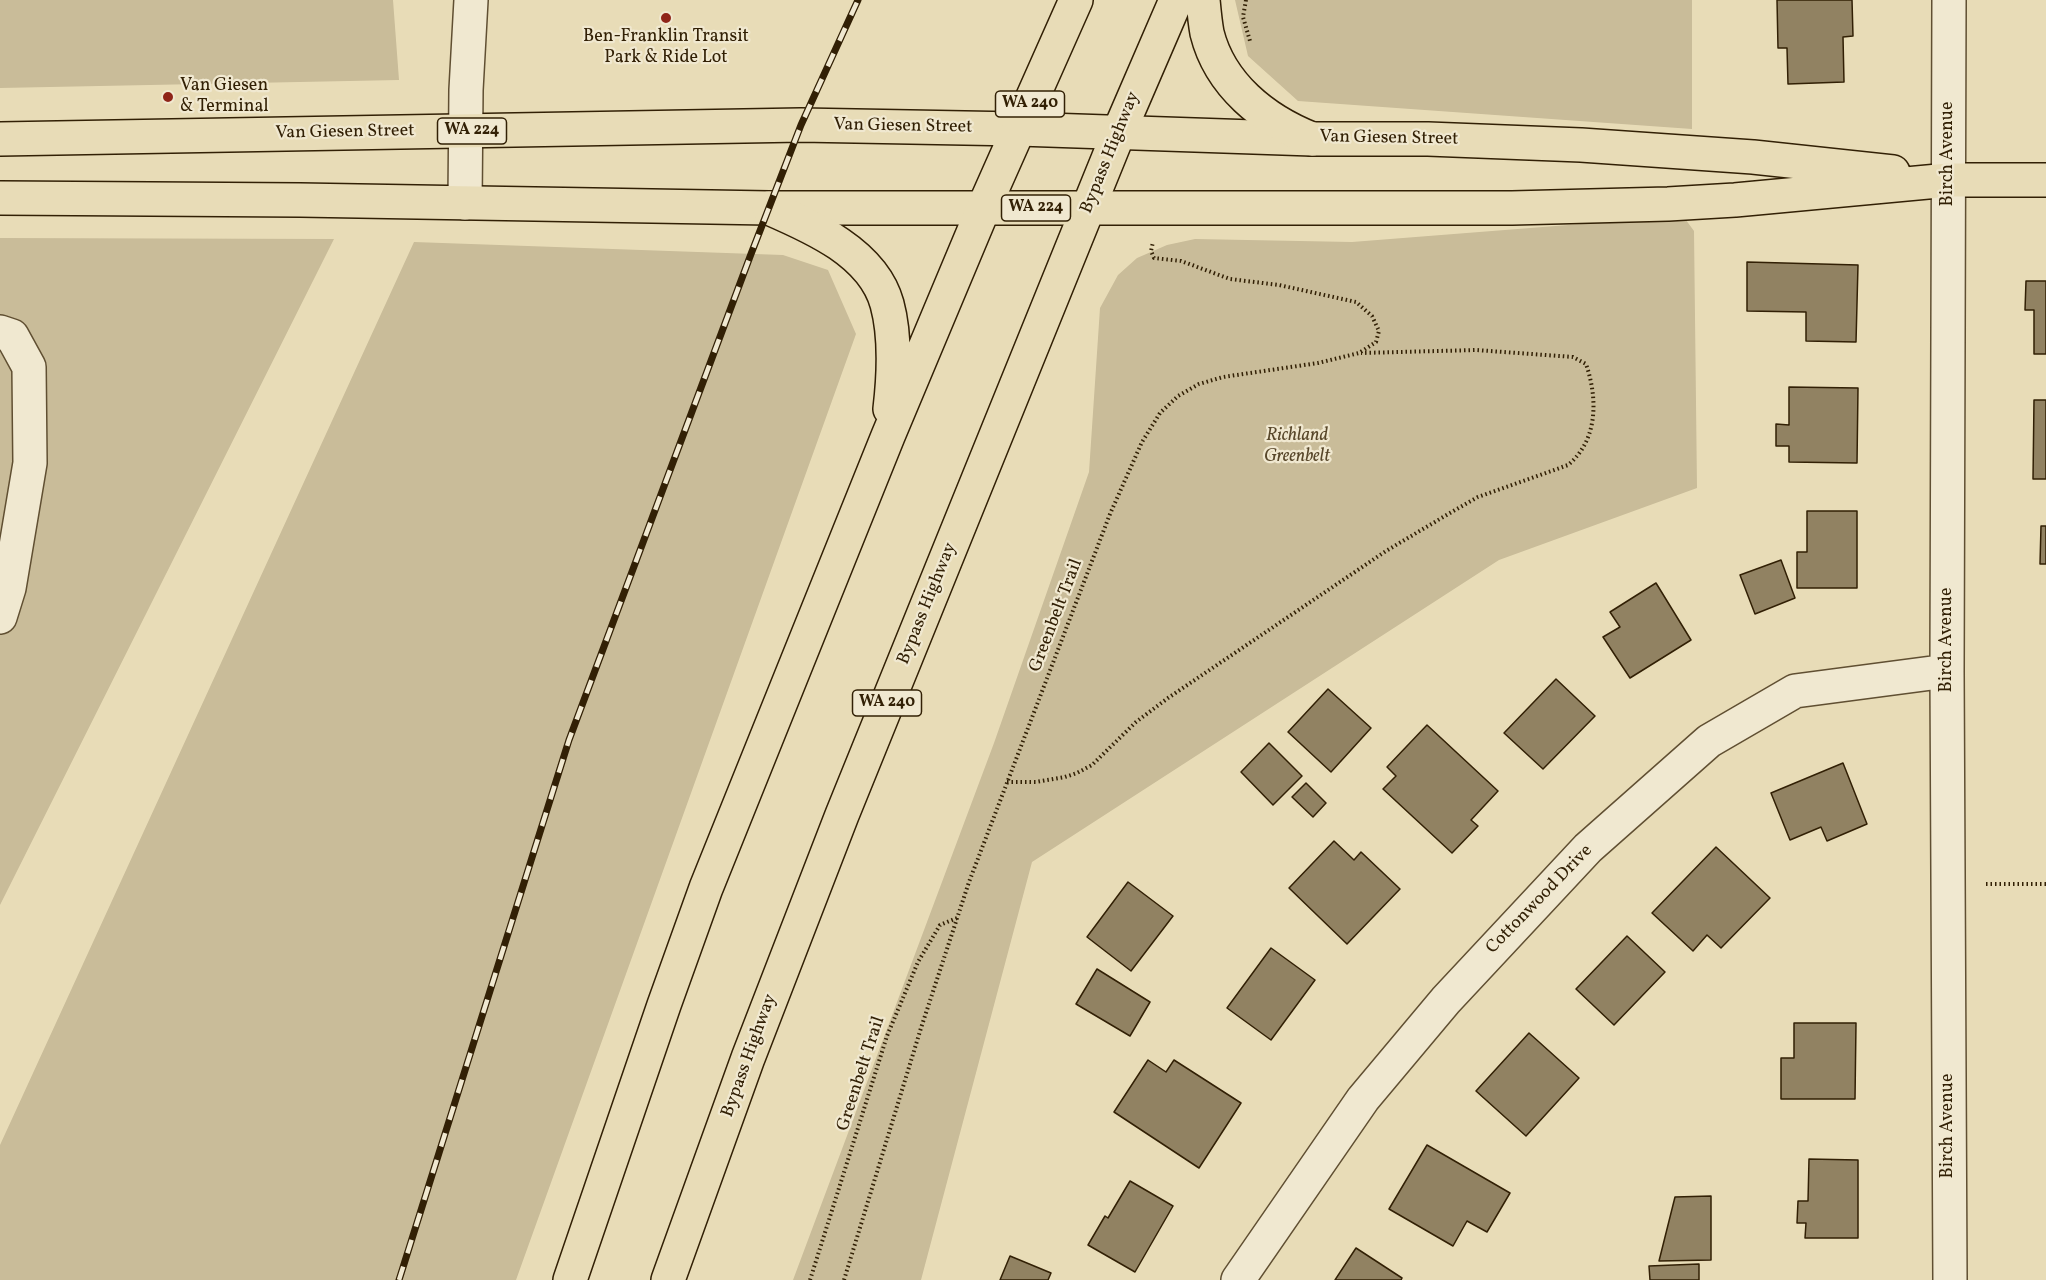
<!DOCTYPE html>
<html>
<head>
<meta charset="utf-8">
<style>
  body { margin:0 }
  canvas { display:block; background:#e8dcb7 }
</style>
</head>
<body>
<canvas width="2046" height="1280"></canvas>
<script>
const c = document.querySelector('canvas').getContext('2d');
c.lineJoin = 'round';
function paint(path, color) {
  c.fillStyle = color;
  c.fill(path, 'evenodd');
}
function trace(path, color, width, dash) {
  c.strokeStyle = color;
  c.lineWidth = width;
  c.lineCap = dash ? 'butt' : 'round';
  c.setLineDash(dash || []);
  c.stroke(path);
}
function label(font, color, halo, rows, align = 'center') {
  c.font = font + ' Vollkorn,serif';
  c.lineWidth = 4.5;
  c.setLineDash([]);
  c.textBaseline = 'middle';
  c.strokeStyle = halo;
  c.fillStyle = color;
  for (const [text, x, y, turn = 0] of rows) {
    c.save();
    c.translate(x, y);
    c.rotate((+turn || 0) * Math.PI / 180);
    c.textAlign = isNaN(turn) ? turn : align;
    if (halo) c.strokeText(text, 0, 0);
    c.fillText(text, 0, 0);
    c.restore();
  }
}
paint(new Path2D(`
  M0 0H393L399 80 0 88Z
  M1235 0H1692V129L1298 101 1248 56Z
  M1683 216 1694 231 1697 488 1499 560 1032 862 921 1280H793L994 743 1089 472 1100 308 1118 275 1137 258 1167 245 1195 239 1352 242Z
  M0 238 334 239 0 905Z
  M414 242 783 255 828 270 856 334 516 1280H0V1145Z`), '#c9bc99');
const building = new Path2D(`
  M1777 0H1852L1853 36 1843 37 1844 82 1788 84 1787 48H1778Z
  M1747 262 1858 265 1856 342 1806 341V312L1747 311Z
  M2026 281H2046V354H2034V310H2025Z
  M1789 387 1858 388 1857 463 1789 462V446H1776V424L1789 425Z
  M2034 400H2046V479H2033Z
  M1807 511H1857V588H1797V552H1807Z
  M2041 526H2046V564H2040Z
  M1781 560 1795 598 1755 614 1740 575Z
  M1656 583 1691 640 1630 678 1603 637 1620 627 1610 612Z
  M1556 679 1595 716 1543 769 1504 733Z
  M1328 689 1371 728 1331 772 1288 732Z
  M1427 725 1498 791 1471 820 1478 826 1452 853 1383 789 1396 776 1387 767Z
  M1269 743 1302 776 1273 805 1241 772Z
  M1843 763 1867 824 1827 841 1821 827 1790 840 1771 793Z
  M1306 783 1326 803 1313 817 1292 797Z
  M1334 841 1354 860 1361 852 1400 889 1347 944 1289 888Z
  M1716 847 1770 898 1721 948 1707 935 1693 951 1652 913Z
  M1128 882 1173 916 1131 971 1087 937Z
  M1627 936 1665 972 1614 1025 1576 989Z
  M1271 948 1315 980 1271 1040 1227 1008Z
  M1097 969 1150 1002 1130 1036 1076 1004Z
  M1794 1023H1856L1855 1099H1781V1058H1794Z
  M1529 1033 1579 1078 1526 1136 1476 1091Z
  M1148 1060 1166 1072 1174 1060 1241 1103 1199 1168 1114 1112Z
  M1427 1145 1510 1193 1487 1232 1467 1221 1453 1246 1389 1209Z
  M1809 1159 1858 1160V1238H1805L1806 1223H1797L1798 1201H1808Z
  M1130 1181 1173 1206 1135 1272 1088 1245 1105 1216 1108 1218Z
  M1711 1196V1260L1659 1261 1675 1197Z
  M1356 1248 1402 1278 1401 1280H1335Z
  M1010 1256 1051 1273 1048 1280H1000Z
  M1699 1264V1280H1650L1649 1266Z`);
paint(building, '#918262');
trace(building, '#322005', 1.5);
const minor = new Path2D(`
  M1949 0 1947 671 1950 1280
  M465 203 466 90 471 0
  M0 332 12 336 29 367 30 463 9 588 0 617
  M1238 1280 1363 1099 1446 1000 1588 848 1709 741 1795 691 1947 671`);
const major = new Path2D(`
  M0 139 801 125 1019 129 1312 139H1428L1581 145 1753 157 1893 172
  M0 198 300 200 769 208H1512L1668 204 1735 200 1949 180H2046`);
const highway = new Path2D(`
  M1203 0C1204 11 1205 22 1207 33 1220 85 1264 120 1312 139
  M769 208C813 227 873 253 887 304 896 337 894 375 890 409
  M570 1280 664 1005 706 888 888 436 984 207 1076 0
  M668 1280 748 1058 842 815 1119 132 1176 0`);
trace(minor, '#604f32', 36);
trace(major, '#322005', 36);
trace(highway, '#322005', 36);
trace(new Path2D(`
  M1246 0 1243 17 1250 41
  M1007 782H1036L1065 777 1077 773 1092 765 1136 722 1168 698 1386 551 1455 510 1478 497 1568 465C1598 440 1598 399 1586 364L1573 357 1476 350 1361 353
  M1986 884H2046
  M810 1280 887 1036 918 962 940 925 957 918
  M844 1280 921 1028 969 882 1110 514 1142 442 1160 413 1178 396 1199 384 1223 377 1318 363 1359 353 1376 342 1379 331 1372 316 1356 302 1279 285 1230 279 1181 261 1154 258 1151 251 1153 242`), '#322005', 4, [1.5, 3]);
trace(minor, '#f0e8d0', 33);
trace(major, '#e8dcb7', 33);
trace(highway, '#e8dcb7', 33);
const rail = new Path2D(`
  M399 1280 569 740 751 254 801 125 858 0`);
trace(rail, '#322005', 7);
trace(rail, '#f0e8d0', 4.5, [14]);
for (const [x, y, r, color] of [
  [666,18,6,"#8f2418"],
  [168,97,6,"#8f2418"]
]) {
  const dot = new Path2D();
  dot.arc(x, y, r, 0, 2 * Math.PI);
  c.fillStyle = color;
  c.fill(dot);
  trace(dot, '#f0e8d0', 2);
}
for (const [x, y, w] of [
  [1030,104,69],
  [472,131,69],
  [1036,208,69],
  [887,703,69]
]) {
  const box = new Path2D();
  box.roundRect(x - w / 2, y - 13, w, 26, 4.5);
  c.fillStyle = '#f0e8d0';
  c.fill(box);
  trace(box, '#322005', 1.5);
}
label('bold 16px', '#322005', null, [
  ["WA 240",1030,104],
  ["WA 224",472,131],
  ["WA 224",1036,208],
  ["WA 240",887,703]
]);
label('18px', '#322005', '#f0e8d0', [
  ["Ben-Franklin Transit",666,38],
  ["Park & Ride Lot",666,59],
  ["Van Giesen",180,87,"left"],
  ["& Terminal",180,108,"left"]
]);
label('18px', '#322005', '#f0e8d0', [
  ["Van Giesen Street",903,127,1],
  ["Van Giesen Street",345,133,-1],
  ["Van Giesen Street",1389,139,1],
  ["Bypass Highway",1111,153,-68],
  ["Birch Avenue",1949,154,-90],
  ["Bypass Highway",928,604,-68],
  ["Greenbelt Trail",1057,616,-69],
  ["Birch Avenue",1948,640,-90],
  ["Cottonwood Drive",1540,900,-46],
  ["Bypass Highway",750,1056,-70],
  ["Greenbelt Trail",862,1074,-72],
  ["Birch Avenue",1949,1126,-90]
]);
label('italic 18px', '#58472a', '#f0e8d0', [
  ["Richland",1297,437],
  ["Greenbelt",1297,458]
]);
</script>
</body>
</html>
